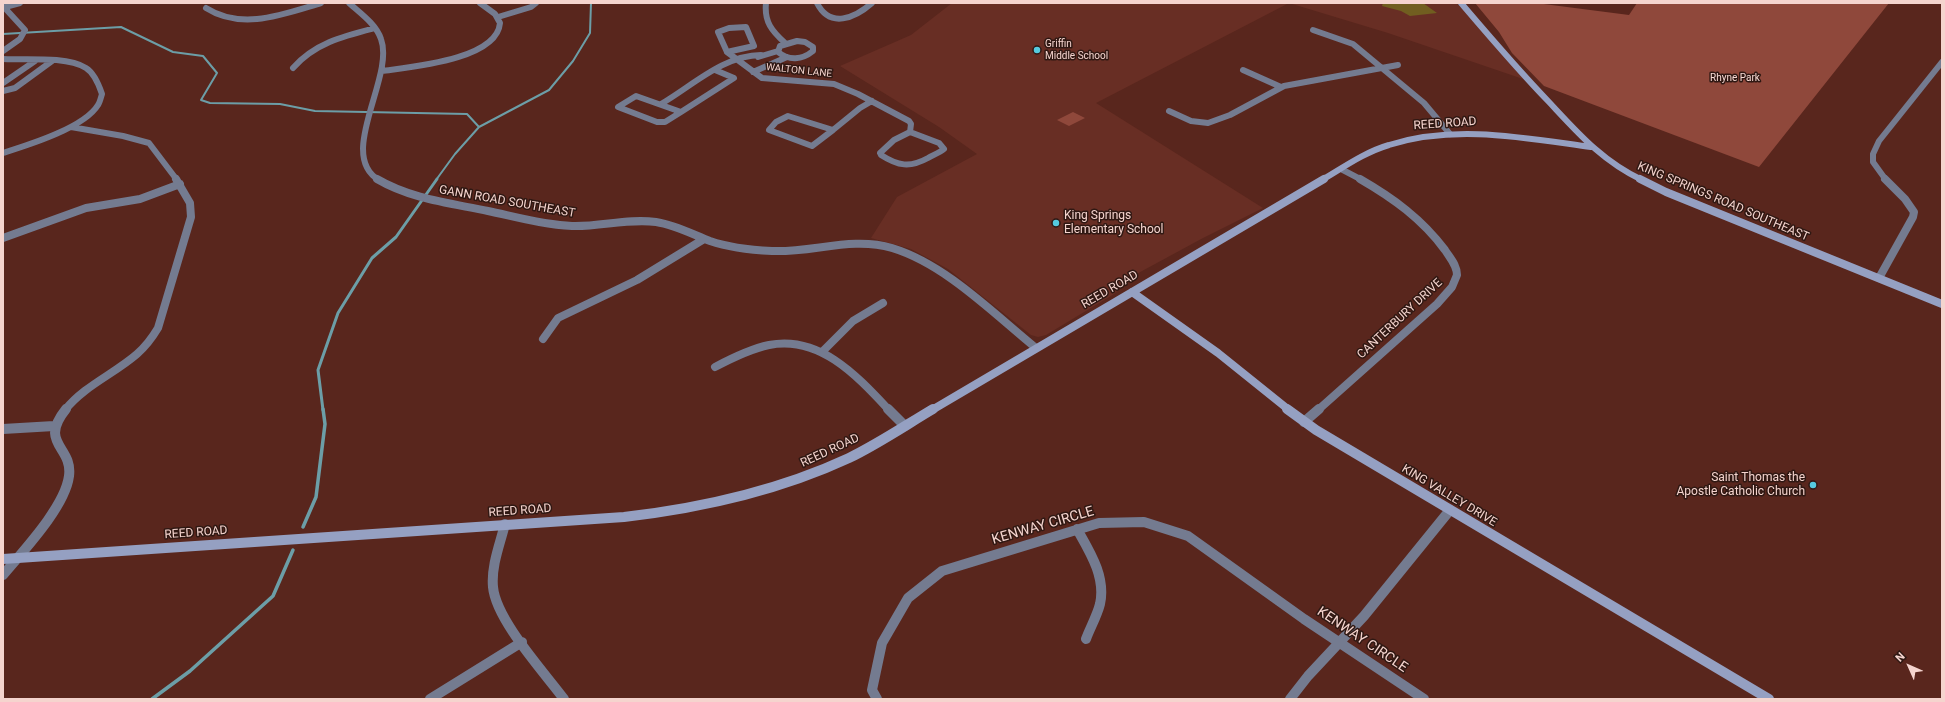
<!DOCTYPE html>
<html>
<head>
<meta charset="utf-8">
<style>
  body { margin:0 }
  #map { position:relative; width:1945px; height:702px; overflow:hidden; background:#59261d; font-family:Roboto,sans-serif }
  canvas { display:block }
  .frame { position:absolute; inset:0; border:4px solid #f5d4ce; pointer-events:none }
  .north { position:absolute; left:1889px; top:646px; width:40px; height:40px; -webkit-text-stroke:3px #2f1813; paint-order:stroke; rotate:315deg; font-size:11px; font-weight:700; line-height:16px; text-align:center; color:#f5d4ce }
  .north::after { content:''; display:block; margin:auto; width:14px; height:18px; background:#f5d4ce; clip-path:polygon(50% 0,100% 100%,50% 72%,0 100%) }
</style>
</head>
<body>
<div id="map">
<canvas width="1945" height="702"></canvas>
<div class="frame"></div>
<div class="north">N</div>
</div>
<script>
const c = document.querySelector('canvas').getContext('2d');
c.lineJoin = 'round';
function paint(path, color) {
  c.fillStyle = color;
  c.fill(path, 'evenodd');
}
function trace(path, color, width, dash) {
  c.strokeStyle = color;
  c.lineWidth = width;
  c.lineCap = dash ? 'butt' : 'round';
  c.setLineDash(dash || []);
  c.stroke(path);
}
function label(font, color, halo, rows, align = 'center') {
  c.font = font + ' Roboto,sans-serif';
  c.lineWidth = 3;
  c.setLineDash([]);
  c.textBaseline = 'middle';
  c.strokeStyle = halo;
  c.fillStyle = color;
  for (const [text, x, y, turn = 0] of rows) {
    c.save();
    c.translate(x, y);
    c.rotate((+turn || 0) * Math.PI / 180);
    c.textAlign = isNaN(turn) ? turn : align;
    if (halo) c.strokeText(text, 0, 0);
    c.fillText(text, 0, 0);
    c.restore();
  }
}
paint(new Path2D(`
  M952 3H1456L1463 9 1526 80 1388 33 1289 3 1096 103 1263 208 1203 238 1131 277 1114 294 1046 335 1038 337 1031 335 948 269 911 249 871 238 897 197 977 154 939 127 840 66 911 35Z`), '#682e24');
paint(new Path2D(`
  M1475 3H1536L1629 15 1637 3H1889L1759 167 1544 86 1512 53 1499 32Z
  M1073 112 1085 118 1069 126 1057 120Z`), '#8f483b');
trace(new Path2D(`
  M3 34 121 27 173 52 203 56 217 73 201 100 210 103 280 104 315 111 467 114 479 127
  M436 180 455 154 479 127 549 90 573 61 590 33 591 3`), '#6c9ea7', 2);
trace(new Path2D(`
  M323 410 318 370 338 313 372 258 396 237 437 179`), '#6c9ea7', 3);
trace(new Path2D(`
  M303 527 316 497 325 424 323 409
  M152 699 190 671 273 596 293 550`), '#6c9ea7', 3.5);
paint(new Path2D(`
  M1383 3H1423L1437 13 1410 16 1401 11 1382 6Z`), '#715e20');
trace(new Path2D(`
  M349 3C360 13 376 24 381 39 395 77 336 155 379 180
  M766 3C764 22 772 31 785 43
  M817 3C830 29 855 18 872 3
  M3 6 25 30 20 39 3 51
  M5 7 20 3
  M206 8C242 31 284 14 321 3
  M498 17 531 7 536 3
  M746 27 754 46 727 52 718 32 729 28Z
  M1313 30 1353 44 1424 103 1450 134
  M797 41 805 42 813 47V51C802 60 789 61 778 52L780 46Z
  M727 52 762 78 834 84 858 94 909 121 911 124 910 132
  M758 57 778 51
  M3 59C25 60 67 56 86 68 94 73 99 85 102 94 101 97 100 102 98 105 84 128 28 145 3 153
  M293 68C315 43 344 36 375 28
  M1243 70 1281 87
  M382 71C410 67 497 60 500 23L495 14 480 3
  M753 72 787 57
  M3 83 35 61
  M3 91 15 88 52 61
  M636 96 681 112 665 122H657L618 107Z
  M661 104C692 86 724 55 761 55
  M1169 111 1191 121 1208 123 1230 115 1284 86 1398 65
  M681 112 734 78 715 70
  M788 116 833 130 812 146 769 130 776 122Z
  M71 127 123 136 149 143 177 180
  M833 130 860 108 872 101
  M910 132 939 143 944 149C939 153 933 155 928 158 910 168 898 166 881 155L880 153 894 140Z
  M1341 169 1362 180
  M1886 180 1873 162V154L1879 141 1942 62`), '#747b90', 6);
trace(new Path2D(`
  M377 179C411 199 450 203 488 211 516 217 544 225 572 226 600 227 628 218 656 222 675 225 692 234 710 241 730 248 751 250 772 251 812 253 852 236 892 248 945 264 993 313 1036 348
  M3 238 86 208 140 199 180 184
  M1879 278 1913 217 1914 212 1905 199 1885 179
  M543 339 558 318 637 280 704 239
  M823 351 853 321 883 303
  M715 367C732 358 750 349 769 345 820 335 857 376 889 410
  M65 410C84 386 114 374 137 354 145 347 152 338 158 328L191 217 190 203 176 179
  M1318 410 1437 304 1452 287 1457 275C1457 265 1450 258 1445 250 1422 219 1393 198 1360 179`), '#747b90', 8);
trace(new Path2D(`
  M888 409 905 426
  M1304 422 1319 409
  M3 429 54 426
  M505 524C500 544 491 566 493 587 496 620 544 672 564 699
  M1077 529C1090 552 1106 577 1100 604 1097 616 1090 628 1086 639
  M3 575C23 551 65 507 69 476 73 446 38 444 66 409
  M430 699 522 642
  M877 699 872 690 882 643 908 598 942 571 1099 523 1144 522 1188 536 1304 619 1424 699
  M1290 699 1308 676 1364 616 1450 510`), '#747b90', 10);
trace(new Path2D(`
  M1461 3C1490 37 1518 70 1549 102 1578 133 1602 161 1642 180
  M1322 180C1344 167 1365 152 1389 145 1455 124 1525 138 1591 147`), '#95a0c2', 6);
trace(new Path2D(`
  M1640 179 1666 192 1942 304
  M1132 292 1218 353 1289 410
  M932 410 1324 179`), '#95a0c2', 8);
trace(new Path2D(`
  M1287 409 1316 430 1769 699
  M3 559 624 517C702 508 778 491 849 458 878 444 906 425 933 409`), '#95a0c2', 10);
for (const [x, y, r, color] of [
  [1037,50,4,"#55cadf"],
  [1056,223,4,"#55cadf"],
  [1813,485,4,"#55cadf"]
]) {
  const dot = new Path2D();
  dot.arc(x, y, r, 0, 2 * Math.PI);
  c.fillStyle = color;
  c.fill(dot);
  trace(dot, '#2f1813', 1.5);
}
label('10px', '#f5d4ce', '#2f1813', [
  ["Griffin",1045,44],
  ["Middle School",1045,56]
], 'left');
label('10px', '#f5d4ce', '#2f1813', [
  ["WALTON LANE",799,71,6]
]);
label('10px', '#f8dad4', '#2f1813', [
  ["Rhyne Park",1735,78]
]);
label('12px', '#f5d4ce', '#2f1813', [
  ["REED ROAD",1445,124,-4],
  ["GANN ROAD SOUTHEAST",507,202,10],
  ["KING SPRINGS ROAD SOUTHEAST",1723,202,23],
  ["REED ROAD",1110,290,-30],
  ["CANTERBURY DRIVE",1400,319,-43],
  ["REED ROAD",830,451,-25],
  ["KING VALLEY DRIVE",1449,496,31],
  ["REED ROAD",520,511,-4],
  ["REED ROAD",196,533,-4]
]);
label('12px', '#f5d4ce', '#2f1813', [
  ["King Springs",1064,216],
  ["Elementary School",1064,230],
  ["Saint Thomas the",1805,478,"right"],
  ["Apostle Catholic Church",1805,492,"right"]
], 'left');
label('14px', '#f5d4ce', '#2f1813', [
  ["KENWAY CIRCLE",1043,526,-16],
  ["KENWAY CIRCLE",1362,640,34]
]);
</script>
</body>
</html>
